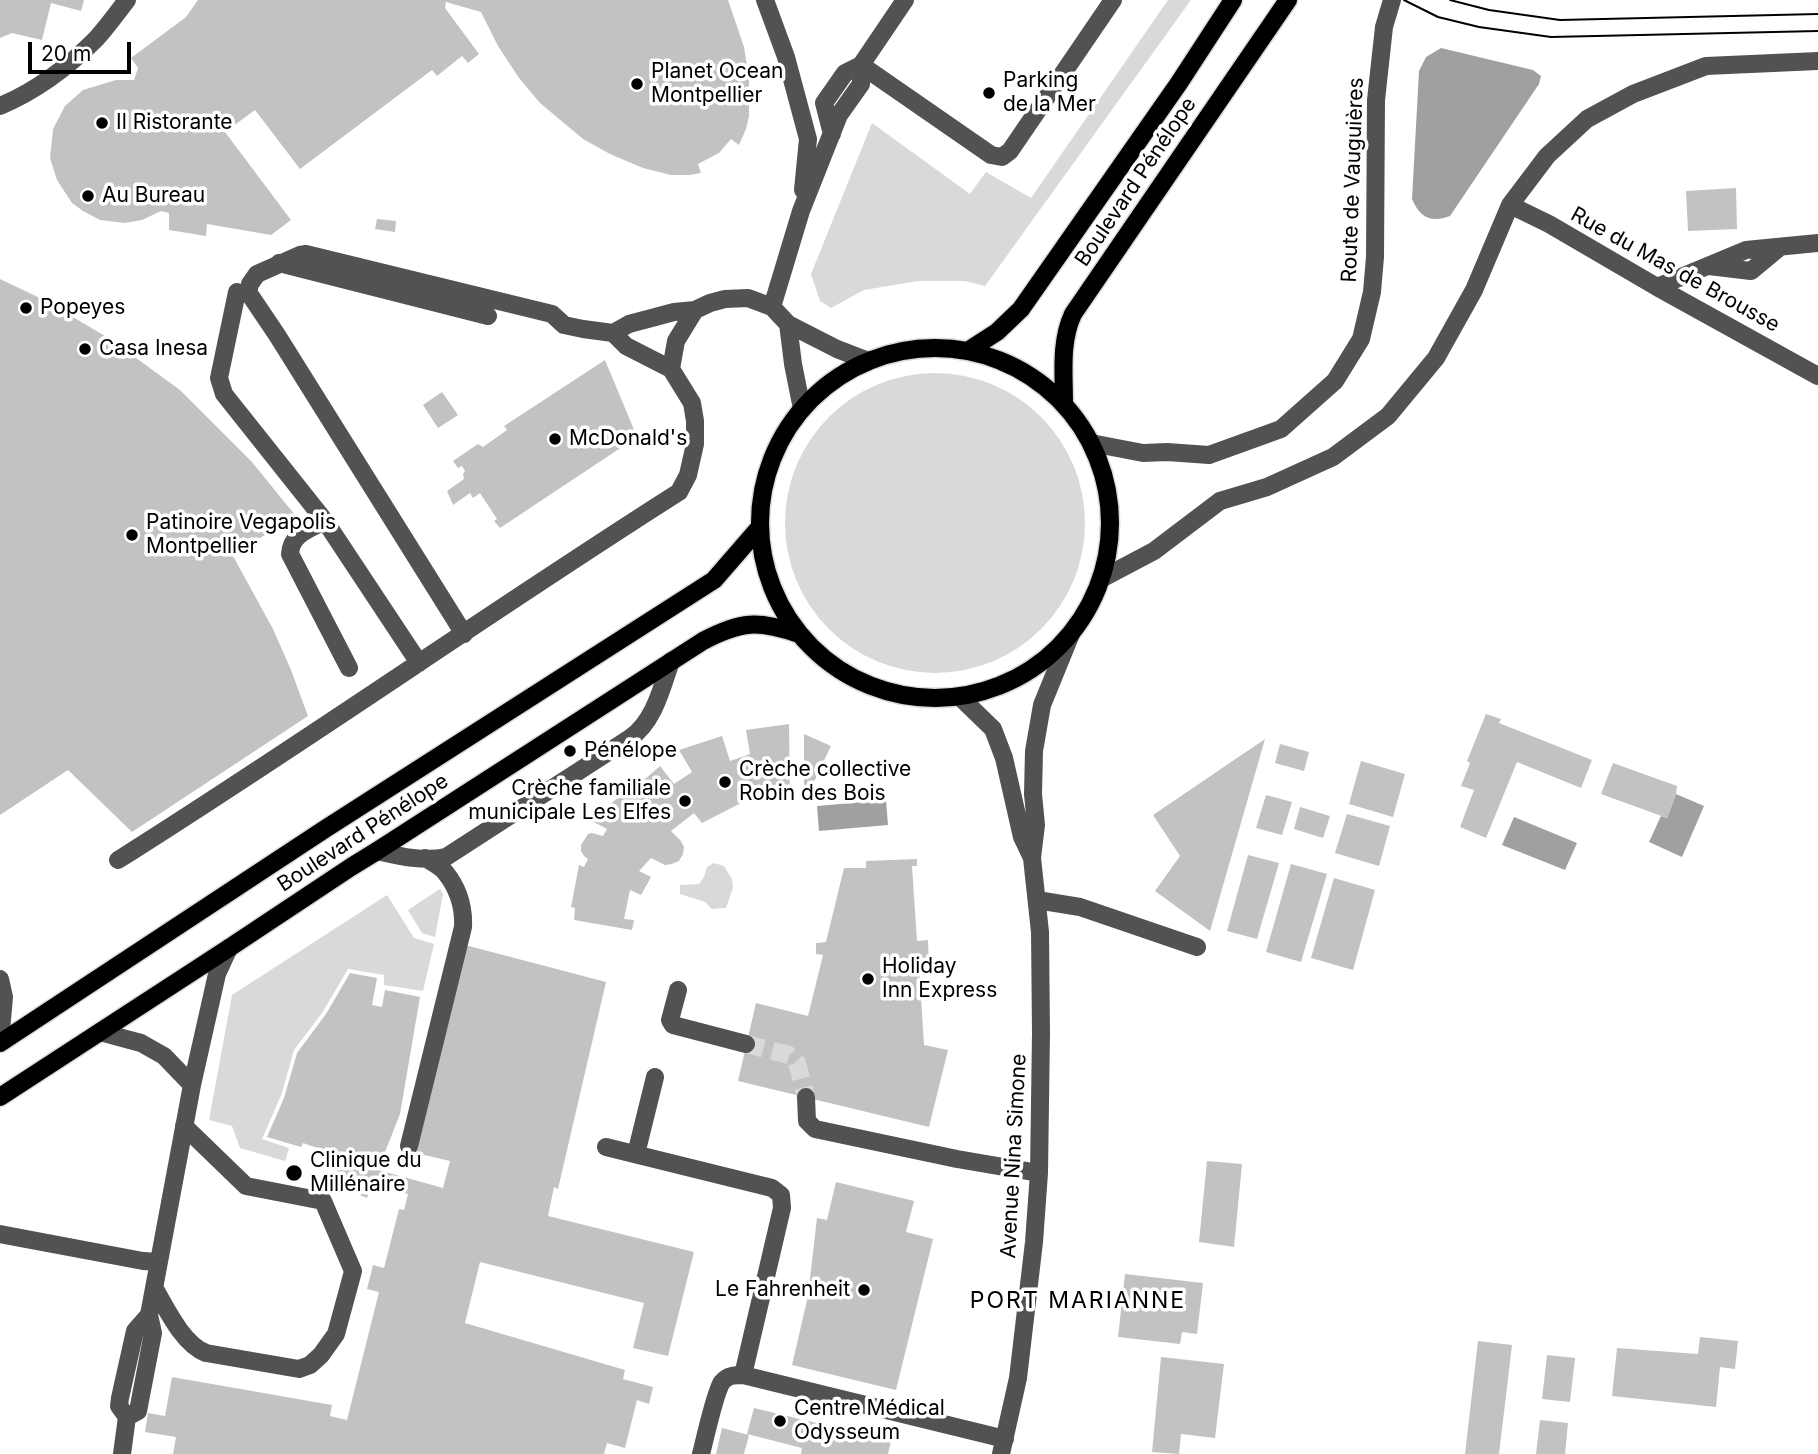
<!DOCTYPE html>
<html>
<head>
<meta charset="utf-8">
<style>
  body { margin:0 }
  #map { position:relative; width:1818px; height:1454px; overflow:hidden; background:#fff; font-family:Inter,sans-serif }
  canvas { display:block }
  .scale { position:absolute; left:28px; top:42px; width:103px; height:32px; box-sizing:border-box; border:4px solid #000; border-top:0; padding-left:9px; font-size:21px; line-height:24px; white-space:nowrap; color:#000; -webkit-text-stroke:5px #fff; paint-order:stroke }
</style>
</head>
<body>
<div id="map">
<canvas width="1818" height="1454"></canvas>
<div class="scale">20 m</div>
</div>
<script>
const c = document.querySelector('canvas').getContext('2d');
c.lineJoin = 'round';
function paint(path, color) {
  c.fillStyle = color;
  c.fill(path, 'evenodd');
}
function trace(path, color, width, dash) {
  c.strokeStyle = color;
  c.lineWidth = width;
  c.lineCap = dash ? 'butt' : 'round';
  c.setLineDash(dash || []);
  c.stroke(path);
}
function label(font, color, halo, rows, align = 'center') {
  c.font = font + ' Inter,sans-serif';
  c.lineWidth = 7;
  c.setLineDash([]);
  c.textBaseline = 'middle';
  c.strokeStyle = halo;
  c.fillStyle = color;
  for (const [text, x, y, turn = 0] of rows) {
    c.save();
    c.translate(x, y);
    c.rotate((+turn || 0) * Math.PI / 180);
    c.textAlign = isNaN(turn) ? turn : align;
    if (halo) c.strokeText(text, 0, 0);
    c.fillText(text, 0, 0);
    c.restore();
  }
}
paint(new Path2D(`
  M1168 0H1191L985 286 965 281H918L864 290 831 308 820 301 811 274 872 123 970 194 986 172 1031 198Z
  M785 523a150 150 0 1 1 300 0a150 150 0 1 1-300 0Z
  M714 863 724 866 732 879 733 888 726 908 712 909 705 902 680 894V885L699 884 704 877 707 867Z
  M440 889 443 894 435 937 422 933 408 910Z
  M387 895 414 938 434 944 423 991 384 985V975L348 969 322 1013 294 1050 282 1093 262 1139 289 1148 285 1161 240 1148 232 1126 209 1120 232 995Z`), '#d9d9d9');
paint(new Path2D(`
  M1441 48 1533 70 1541 76 1539 84 1450 216C1431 223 1420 218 1412 199L1419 71 1426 57Z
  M1676 794 1704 806 1682 857 1649 842 1661 816 1667 818Z
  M886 800 888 825 819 831 817 806Z
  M1514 817 1577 843 1565 870 1502 845Z`), '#a0a0a0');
paint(new Path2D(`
  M0 0H84L81 11 51 3 42 40 12 33 0 38Z
  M198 0H728L744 47 749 79V116L746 129 739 145 731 139 719 153 698 164 701 173 689 175H671L643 168 610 154 583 139 540 103 519 78 498 46 481 12 446 2 445 8 479 54 468 63 462 56 437 76 432 70 300 169 255 110 225 132 291 220 271 235 207 224 206 236 169 230V213L161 211 142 220 125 223 100 220 83 211 72 203 57 180 50 158 53 129 65 106 83 90 116 80H134L138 68 131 58 186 17Z
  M1736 188 1737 229 1688 231 1686 191Z
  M377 219 396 221 395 232 375 229Z
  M0 279 44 300 83 323 110 339 180 390 252 462 295 515 233 556 273 629 291 670 308 716 132 832 68 770 0 815Z
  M605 360 637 437 500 528 494 521 497 519 480 493 473 498 470 493 453 505 447 491 464 479 463 474 465 471 462 466 458 468 453 461 478 444 483 447 507 430 504 426Z
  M442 392 458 415 438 428 423 405Z
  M1486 714 1501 719 1499 723 1592 760 1581 788 1517 762 1486 838 1460 827 1474 790 1461 786 1470 763 1467 761Z
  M789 724 790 797 743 802 702 823 694 813 671 831 681 841 684 847 683 854 679 861 672 864 665 865 651 858 639 871 651 877 641 895 630 890 624 919 634 920 632 930 574 920 575 908 571 907 579 865 584 867 588 859 584 856 581 851V845L588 834 592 833 603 836 607 829 592 821 625 791 628 794 660 766 674 784 692 772 679 750 722 736 730 761 750 754 746 730Z
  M804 734 831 746 810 790 804 787Z
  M1265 739 1210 931 1155 891 1180 856 1153 815Z
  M1280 744 1309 752 1304 771 1275 763Z
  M1361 761 1405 774 1393 817 1349 804Z
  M1613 763 1677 786 1676 794 1667 818 1601 794Z
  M1266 795 1292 802 1282 835 1256 828Z
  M1300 807 1330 816 1323 838 1294 829Z
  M1347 814 1390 826 1379 866 1335 853Z
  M1248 855 1279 863 1257 939 1227 931Z
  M917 859V866H912L917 941 928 940 929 965 919 966 924 1045 948 1050 929 1127 738 1081 756 1003 808 1016 823 955 816 954V943L826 942 844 868H866V861Z
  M1291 864 1327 874 1301 962 1266 952Z
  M1334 878 1375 890 1353 970 1311 958Z
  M465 945 606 982 558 1189 554 1187 548 1216 694 1252 668 1356 633 1348 644 1303 480 1262 465 1323 625 1370 623 1379 653 1387 649 1404 637 1400 625 1448 607 1443 604 1454H173L176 1437 145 1432 148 1413 165 1416 172 1377 332 1405 330 1416 347 1420 379 1292 367 1289 373 1265 384 1268 399 1209 404 1210 408 1194 372 1184 367 1198 335 1184 340 1156 303 1143 301 1147 267 1137 284 1098 297 1053 326 1014 350 973 377 978 372 1005 382 1007 385 990 420 997 400 1114 378 1170 443 1188 450 1161 416 1153Z
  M1207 1161 1242 1164 1234 1247 1199 1242Z
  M836 1182 914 1201 906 1232 933 1239 896 1390 792 1365 808 1296 817 1218 827 1220Z
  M1125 1274 1203 1283 1197 1334 1182 1332 1180 1344 1118 1337Z
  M1700 1337 1738 1341 1735 1369 1720 1367 1716 1407 1612 1396 1617 1348 1698 1354Z
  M1478 1341 1512 1345 1499 1454H1465Z
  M1547 1355 1575 1358 1570 1402 1542 1399Z
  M1161 1357 1224 1364 1215 1438 1181 1434 1179 1454 1152 1452Z
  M754 1408 891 1441 888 1454H801L802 1448 747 1434Z
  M1540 1420 1568 1423 1565 1454H1536Z
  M722 1428 749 1435 744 1454H716Z`), '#c2c2c2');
trace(new Path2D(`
  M746 1044 789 1055 797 1063 806 1097`), '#d9d9d9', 18, [18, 9]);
const major = new Path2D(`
  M760 523a175 175 0 1 1 350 0a175 175 0 1 1-350 0Z
  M969 350 997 332 1021 309 1179 83 1233 0
  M1064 404C1064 373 1060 342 1073 314L1288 0
  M0 1043 325 829 714 580 760 527
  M0 1097 229 948 351 867 377 851 703 641C741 621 758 620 799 634`);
trace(major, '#dbdbdb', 21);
trace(new Path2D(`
  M765 0 786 57 808 139 803 190
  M861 65 991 155 1002 157 1010 151 1113 0
  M0 106C36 91 68 67 96 39 107 27 117 13 127 0
  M832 134 824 103 845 73 861 65 905 0
  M1510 205 1549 224 1657 287 1818 376
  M279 263 488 316
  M1709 266 1751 271 1780 247
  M1657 287 1746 250 1818 243
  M237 292 219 378 224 394 325 521 419 663
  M772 307 801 211 839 115 861 84V65
  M788 324 793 364 802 409
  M613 333 626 346 671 369
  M1091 443 1143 453 1167 452 1209 455 1281 429 1335 381 1361 339 1372 292 1375 257 1376 100 1384 27 1392 0
  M325 521C310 529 291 534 290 554L349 668
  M1101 579 1154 551 1220 501 1267 487 1333 457 1388 416 1436 358 1474 290 1510 205 1547 156 1587 119 1633 94 1706 66 1818 61
  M464 634 277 335 248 292 250 284 257 274 300 255 306 254 552 314 564 325 583 329 613 333 629 324 674 312 695 310 710 303 725 299 748 298 772 307 788 324 837 349 868 361
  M960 697 993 729 1004 758 1022 837 1032 858
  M377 851C399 856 424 862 446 857L630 738C654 722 662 687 671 661
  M118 860C307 741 490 612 679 492L688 475 695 444V421L692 403 671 369 676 341 695 310
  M1037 900 1080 907 1197 947
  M0 979 4 997 0 1042
  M678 990 670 1020 673 1025 746 1044
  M100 1032 141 1043 164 1056 192 1085
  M806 1097 807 1121 815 1129 957 1159 1039 1173
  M409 1146 463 927C464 906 458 888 445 872 440 866 432 862 425 858
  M606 1147 772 1188 781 1195 782 1208 743 1375
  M636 1154 655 1077
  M0 1234 143 1261 159 1262
  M155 1289C167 1310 183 1344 206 1353L299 1369 310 1365 321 1355 336 1334 352 1275 353 1271 323 1201 246 1186 184 1126
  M127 1417 138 1411 153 1333 149 1315 192 1085 217 974 229 948
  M122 1454 127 1417 119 1406 120 1398 135 1331 149 1315
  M701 1454C705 1439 715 1392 722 1382 728 1375 735 1375 743 1375L1005 1439
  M1001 1454 1018 1378 1034 1242 1039 1173 1041 1033 1040 932 1032 858 1036 825 1033 794 1034 751 1042 705 1071 634`), '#525252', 18);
trace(major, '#000', 18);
trace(new Path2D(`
  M1404 0 1438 17 1479 27 1551 37 1818 31
  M1450 0 1489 10 1560 20 1818 14`), '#000', 2);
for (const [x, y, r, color] of [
  [637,84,7,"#000"],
  [989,93,7,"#000"],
  [102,123,7,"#000"],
  [88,196,7,"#000"],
  [26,308,7,"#000"],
  [85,349,7,"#000"],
  [555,439,7,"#000"],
  [132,535,7,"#000"],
  [570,751,7,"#000"],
  [725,782,7,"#000"],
  [685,801,7,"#000"],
  [868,979,7,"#000"],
  [294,1173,9,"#000"],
  [864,1290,7,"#000"],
  [780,1421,7,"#000"]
]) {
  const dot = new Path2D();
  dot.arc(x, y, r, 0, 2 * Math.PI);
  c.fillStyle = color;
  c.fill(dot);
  trace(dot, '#fff', 2.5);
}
label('21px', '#000', '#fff', [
  ["Planet Ocean",651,72],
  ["Montpellier",651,96],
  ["Parking",1003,81],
  ["de la Mer",1003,105],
  ["Il Ristorante",116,123],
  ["Au Bureau",102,196],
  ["Popeyes",40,308],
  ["Casa Inesa",99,349],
  ["McDonald's",569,439],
  ["Patinoire Vegapolis",146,523],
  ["Montpellier",146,547],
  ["Pénélope",584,751],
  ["Crèche collective",739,770],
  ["Robin des Bois",739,794],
  ["Crèche familiale",671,789,"right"],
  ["municipale Les Elfes",671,813,"right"],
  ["Holiday",882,967],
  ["Inn Express",882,991],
  ["Clinique du",310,1161],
  ["Millénaire",310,1185],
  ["Le Fahrenheit",850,1290,"right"],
  ["Centre Médical",794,1409],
  ["Odysseum",794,1433]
], 'left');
label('21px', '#000', '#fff', [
  ["Route de Vauguières",1353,180,-88],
  ["Boulevard Pénélope",1136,182,-56],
  ["Rue du Mas de Brousse",1675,270,29],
  ["Boulevard Pénélope",363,833,-33],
  ["Avenue Nina Simone",1014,1156,-87]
]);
c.letterSpacing = '2px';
label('23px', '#000', '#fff', [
  ["PORT MARIANNE",1078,1301]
]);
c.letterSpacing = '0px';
</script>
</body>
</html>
